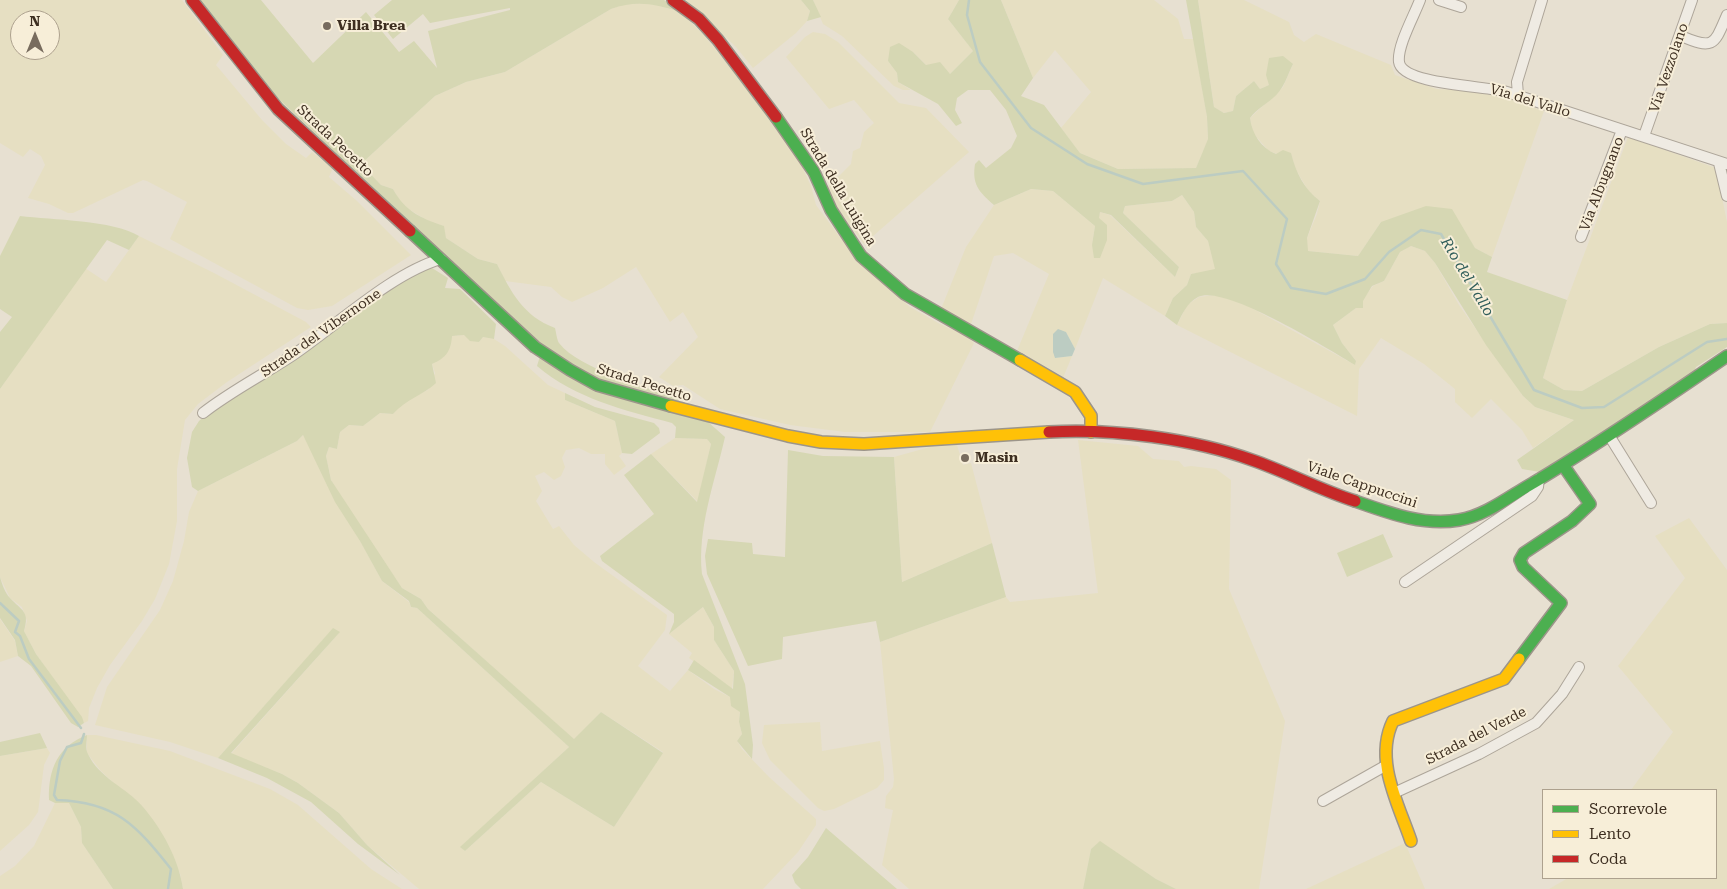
<!DOCTYPE html>
<html>
<head>
<meta charset="utf-8">
<style>
  body { margin:0 }
  #map { position:relative; width:1727px; height:889px; overflow:hidden; background:#e7e0d1; font-family:"Roboto Serif",serif }
  canvas { display:block }
  .legend { position:absolute; left:1542px; top:789px; width:175px; height:90px; box-sizing:border-box; background:#f7eed8; border:1px solid #ada18e; margin:0; padding:6px 9px; list-style:none; font-size:15px; color:#3d2e20 }
  .legend li { display:flex; align-items:center; gap:10px; height:25px }
  .legend b { width:25px; border:1px solid #ada18e }
  .north { position:absolute; left:10px; top:10px; width:50px; height:50px; box-sizing:border-box; background:#f7eed8; border:1px solid #ada18e; border-radius:50%; rotate:0deg; font-size:14px; font-weight:700; line-height:20px; text-align:center; color:#3d2e20 }
  .north::after { content:''; display:block; margin:auto; width:18px; height:22px; background:#786c5e; clip-path:polygon(50% 0,100% 100%,50% 72%,0 100%) }
</style>
</head>
<body>
<div id="map">
<canvas width="1727" height="889"></canvas>
<ul class="legend">
<li><b style="height:6px;background:#4caf50"></b>Scorrevole</li>
<li><b style="height:6px;background:#ffc107"></b>Lento</li>
<li><b style="height:6px;background:#c62828"></b>Coda</li>
</ul>
<div class="north">N</div>
</div>
<script>
const c = document.querySelector('canvas').getContext('2d');
c.lineJoin = 'round';
function paint(path, color) {
  c.fillStyle = color;
  c.fill(path, 'evenodd');
}
function trace(path, color, width, dash) {
  c.strokeStyle = color;
  c.lineWidth = width;
  c.lineCap = dash ? 'butt' : 'round';
  c.setLineDash(dash || []);
  c.stroke(path);
}
function label(font, color, halo, rows, align = 'center') {
  c.font = font + ' "Roboto Serif",serif';
  c.lineWidth = 4;
  c.setLineDash([]);
  c.textBaseline = 'middle';
  c.strokeStyle = halo;
  c.fillStyle = color;
  for (const [text, x, y, turn = 0] of rows) {
    c.save();
    c.translate(x, y);
    c.rotate((+turn || 0) * Math.PI / 180);
    c.textAlign = isNaN(turn) ? turn : align;
    if (halo) c.strokeText(text, 0, 0);
    c.fillText(text, 0, 0);
    c.restore();
  }
}
paint(new Path2D(`
  M0 0H182L223 55 216 65 262 120 286 144 306 158 312 152 333 168 329 177 357 201 411 255 332 306 308 310 297 308 170 239 187 202 147 181 143 180 73 213H68L49 204 28 198 45 165 41 156 30 149 23 157 0 143ZM20 20H50V50H20Z
  M677 0H801L810 11 807 21 796 33 753 68 736 47 716 28Z
  M813 0H959L948 19 973 51 950 74 926 65 913 52 888 61 897 73 898 82 911 90H903L894 86 842 36 823 24Z
  M1001 0H1154L1178 19 1184 39H1194L1207 117 1208 140 1196 168 1118 169 1080 153 1061 128 1091 92 1055 50 1033 78Z
  M1198 0H1244L1289 22 1294 35 1304 42 1316 34 1391 65 1395 75 1437 89 1486 91 1544 111 1492 257 1475 248 1466 235 1381 222 1358 256 1307 251V238L1317 214 1320 201 1309 192 1295 168 1291 154H1277L1269 151 1252 132 1250 118 1283 87 1293 64 1269 85 1260 89 1254 81 1236 96 1233 111 1224 113 1214 107Z
  M628 3 653 4 680 12 702 33 777 124 798 158 811 186 816 205 857 260 910 307 940 324 967 336 974 343 930 432H845L790 425 720 409 683 385 673 386 659 377 698 337 683 312 670 322 636 267 603 288 572 302 562 297 551 287 505 281 497 264 478 259 446 238 443 226 428 221 402 205 393 189 381 185 361 164 435 96 466 82 505 72 611 9Z
  M813 32 825 34 838 42 899 103 926 108 969 152 864 244 836 208 828 187 851 164 853 151 860 148 864 132 874 123 854 100 829 109 786 57 805 37Z
  M1628 137 1716 168 1727 222V323L1710 324 1659 347 1582 391 1564 390 1543 378 1567 300Z
  M1031 189 1053 191 1095 226 1092 245 1100 212 1110 215 1175 277 1179 267 1123 213 1125 206 1172 201 1182 195 1194 212 1196 227 1208 241 1216 270 1191 274 1187 285 1173 298 1165 316 1103 278 1075 349 1066 332 1055 358 1072 356 1063 378 1017 351 1049 274 1013 253 994 256 971 324 941 309 966 247 994 205Z
  M139 236 214 273 306 322 311 327 227 382 198 404 185 420 177 469V521L169 564 155 599 142 621 110 665 97 688 89 708 88 721 84 723 36 654 24 631 27 621 22 607 10 598 0 577V389L85 268 106 282Z
  M1411 246 1425 251 1435 263 1459 305 1523 396 1535 407 1574 420 1533 448 1522 430 1491 399 1472 418 1455 402V389L1424 364 1381 338 1359 369 1357 416 1177 325 1187 305 1199 297 1215 295 1239 301 1355 365 1356 361 1342 343 1333 325 1356 308 1373 286 1384 281 1400 252Z
  M464 335 479 342 483 337 494 339 505 346 548 385 565 393V400L615 421 622 453 619 456 626 466 614 475 605 464V454H591L579 448 566 450 562 458 565 467 561 476 554 480 544 472 535 476 542 491 536 501 553 529 559 526 574 545 594 562 667 615 665 630 638 666 670 691 688 670 714 689 730 697 740 711 739 722 742 734 737 741 742 749 769 777 816 819V825L798 852 763 889H419L367 845 339 813 298 783 282 774 231 754 339 633 333 629 218 758 170 742 95 725 107 687 160 610 173 581 184 541 189 512 198 491 297 441 303 435 382 581 409 602 411 607 417 608 569 747 461 847 465 851 541 782 614 827 663 752 601 712 574 740 428 609 421 599 402 588 349 513 331 480 326 456 329 447 337 449 340 432 349 425 363 426 380 413 393 414 403 402 428 390 435 373 432 364 452 336Z
  M675 438 707 439 711 444 698 502 651 454Z
  M1078 440 1138 446 1153 459 1179 461 1184 467 1191 466 1216 469 1231 480 1229 589 1285 721 1259 889H1176L1156 879 1100 842 1091 849 1083 889H909L882 865 893 810 885 808 886 796 893 787 894 779 880 642 1006 597 1010 602 1098 593Z
  M957 445 963 465 971 463 992 543 902 582 894 457 930 447Z
  M1689 518 1727 570V889H1549L1568 878H1716V790H1631L1673 732 1618 666 1685 578 1655 536Z
  M703 607 714 627V640L734 671 732 689 689 658 692 653 669 634Z
  M0 619 15 641 18 656 0 662Z
  M820 722 822 751 880 741 884 768V780L877 788 834 809 824 811 818 808 770 760 762 743 764 725Z
  M87 735H96L170 751 270 789 298 805 371 869 402 889H183L180 873 120 789 100 770 87 753Z
  M47 748 50 753 44 765 38 812 29 825 0 851V756Z
  M55 803H69L81 827 82 843 113 889H0V876L15 866 34 846Z
  M1405 843 1425 889H1306Z`), '#e6dfc2');
paint(new Path2D(`
  M197 0H261L313 63 366 12 399 52 414 41 437 68 428 31 510 10V8L430 23 423 14 393 39 374 15 392 0H664L680 12C654 4 637 0 611 9L505 72 466 82 435 96 361 164 381 185 393 189C405 211 420 218 444 226L446 238 478 259 497 264C511 292 523 316 555 328 556 332 557 340 559 343 580 370 647 386 679 400L677 406 602 381 537 343 265 86Z
  M801 0H813L821 17 807 21 810 11Z
  M959 0H1001L1033 78 1021 96 1044 105 1080 153 1118 169 1196 168 1208 139 1207 117 1186 0H1198L1214 107 1224 113 1233 111 1236 96 1254 81 1260 89 1269 85 1266 75 1269 58 1283 56 1293 64C1287 76 1284 89 1273 98 1265 105 1257 109 1250 118 1252 134 1261 148 1276 154L1283 150 1291 153C1296 173 1304 189 1320 201L1307 238 1308 251 1358 256 1381 222 1426 206 1452 209 1475 248 1492 257 1487 272 1567 300 1543 378 1564 390 1582 391 1659 347 1710 324 1727 323V347L1696 367 1693 375 1608 432 1540 472 1522 469 1517 460 1574 420 1535 407 1523 396 1486 345 1435 263 1425 251 1411 246 1400 252 1384 281 1372 286 1363 301V308H1356L1333 325 1342 343 1356 361 1355 365C1328 349 1225 284 1198 297 1187 303 1182 314 1177 325L1165 316 1173 298 1187 285 1191 274 1215 269 1208 241 1196 227 1194 212 1182 195 1172 201 1125 206 1123 213 1179 267 1175 277 1111 215 1100 212 1099 218 1107 225V240L1100 258H1094L1092 245 1095 226 1053 191 1031 189 994 205C978 191 972 184 975 164L979 160 986 168 1011 148 1017 136 1006 110 990 90H968L957 98 955 110 962 123 956 126 938 104 898 82 897 73 888 61 890 47 899 43 913 52 926 65 940 62 950 74 973 51 948 19Z
  M20 216C52 220 113 220 139 236L129 250 107 240 0 389V332L12 317 0 309V256Z
  M432 268 448 278 445 288 460 289 496 324 494 339 483 337 479 342 470 341 464 335 452 336C451 351 446 358 432 364L436 383C422 396 406 399 393 414L380 413 363 426 349 425 340 432 337 449 329 447 326 456 331 480 402 588 421 599 428 609 574 739 601 712 663 753 614 827 541 782 465 851 460 847 569 747 417 608 411 607 409 601 382 581 360 541 335 502 303 435 297 441 198 491 192 487 187 458 192 432 199 421 225 399 336 330 404 278 422 269Z
  M540 356 707 421 725 437C715 481 697 529 702 574L745 684 753 745 752 759 737 741 742 734 739 722 740 712 731 706 730 697 688 670 694 660 733 689 734 671 714 640V627L703 607 669 634 674 622V614L602 561 600 556 654 514 624 475 651 454 697 502 711 444 707 439 675 438 676 427 672 423C624 410 576 399 537 366Z
  M565 393 595 407 654 423 659 428 660 433 632 454 622 453 615 421 565 400Z
  M788 450 823 456 894 457 902 582 992 543 1006 597 880 642 876 621 783 637 782 659 748 666 707 574 705 556 708 539 752 543 753 554 785 557Z
  M1383 534 1393 557 1347 577 1337 553Z
  M0 577C2 584 5 593 10 598 22 611 30 611 24 631L36 654 82 717 84 723 78 727 71 723 31 666 18 656 15 640 0 618Z
  M333 628 340 632 231 753 282 774 298 783 339 813 367 845 400 875 358 844 311 802 267 778 218 758Z
  M40 733 47 748 0 756V742Z
  M87 735C87 741 85 749 88 754 99 778 127 788 143 807 162 829 179 860 183 889H113L82 843 81 827 69 803H55L49 800C48 769 58 746 87 735Z
  M826 828 897 889H801L795 883 792 875 808 857Z
  M1100 841 1156 879 1176 889H1083L1091 849Z`), '#d6d7b3');
paint(new Path2D(`
  M1058 329 1066 332 1075 349 1072 356 1055 358 1053 352V334Z`), '#bcccc2');
trace(new Path2D(`
  M969 0 967 15 980 62 1031 128 1087 164 1143 184 1243 171 1287 219 1276 264 1291 288 1326 294 1365 279 1389 252 1421 230 1441 234 1534 390 1582 408 1604 407 1707 342 1727 339
  M0 603 19 621 15 632 20 636 29 659 81 728
  M84 734 81 743 67 747 60 761 54 795 57 800C116 802 136 825 171 869L168 889`), '#bcccc2', 2.5);
const street = new Path2D(`
  M1420 0C1414 16 1397 46 1399 62 1402 85 1488 86 1507 92L1727 164
  M1439 0 1461 7
  M1681 36C1714 50 1714 45 1727 15
  M1518 95 1517 82 1542 0
  M1644 136 1692 0
  M1719 163 1727 196
  M1581 237 1622 130
  M203 413C231 391 263 375 293 355 337 325 392 273 441 259
  M1610 437 1651 503
  M1405 582 1532 496 1538 487 1539 479
  M1394 793 1479 754 1536 723 1562 694 1579 667
  M1323 801 1385 766`);
const fast = new Path2D(`
  M776 117 814 172 831 210 861 256 905 294 1020 360
  M410 231 535 347 570 370 597 385 671 406
  M1355 501C1389 513 1423 526 1459 520 1485 516 1510 496 1533 483 1600 443 1663 400 1727 356
  M1519 659 1561 603 1523 567 1520 560 1524 553 1572 521 1590 504 1563 465`);
const slow = new Path2D(`
  M1020 360 1075 392 1091 416V432
  M671 406 788 436 821 442 864 444 1049 432
  M1411 841C1398 803 1374 760 1393 721L1504 679 1519 659`);
const jam = new Path2D(`
  M192 0 278 109 410 231
  M673 0 699 19 718 40 776 117
  M1049 432C1111 428 1194 439 1252 460 1287 472 1320 490 1355 501`);
trace(street, '#ada599', 12);
trace(fast, '#9c958a', 14);
trace(slow, '#9c958a', 14);
trace(jam, '#9c958a', 14);
trace(street, '#efebe3', 10);
trace(fast, '#4caf50', 11);
trace(slow, '#ffc107', 11);
trace(jam, '#c62828', 11);
for (const [x, y, r, color] of [
  [327,26,5,"#786c5e"],
  [965,458,5,"#786c5e"]
]) {
  const dot = new Path2D();
  dot.arc(x, y, r, 0, 2 * Math.PI);
  c.fillStyle = color;
  c.fill(dot);
  trace(dot, '#f7eed8', 2);
}
label('bold 14px', '#3d2e20', '#f7eed8', [
  ["Villa Brea",337,26],
  ["Masin",975,458]
], 'left');
label('14px', '#3d2e20', '#f7eed8', [
  ["Via Vezzolano",1669,68,-71],
  ["Via del Vallo",1530,101,17],
  ["Strada Pecetto",335,141,43],
  ["Via Albugnano",1602,184,-69],
  ["Strada della Luigina",838,187,59],
  ["Strada del Vibernone",321,333,-35],
  ["Strada Pecetto",644,383,17],
  ["Viale Cappuccini",1362,485,19],
  ["Strada del Verde",1476,736,-27]
]);
label('italic 15px', '#2f5d5a', '#f7eed8', [
  ["Rio del Vallo",1467,277,59]
]);
</script>
</body>
</html>
